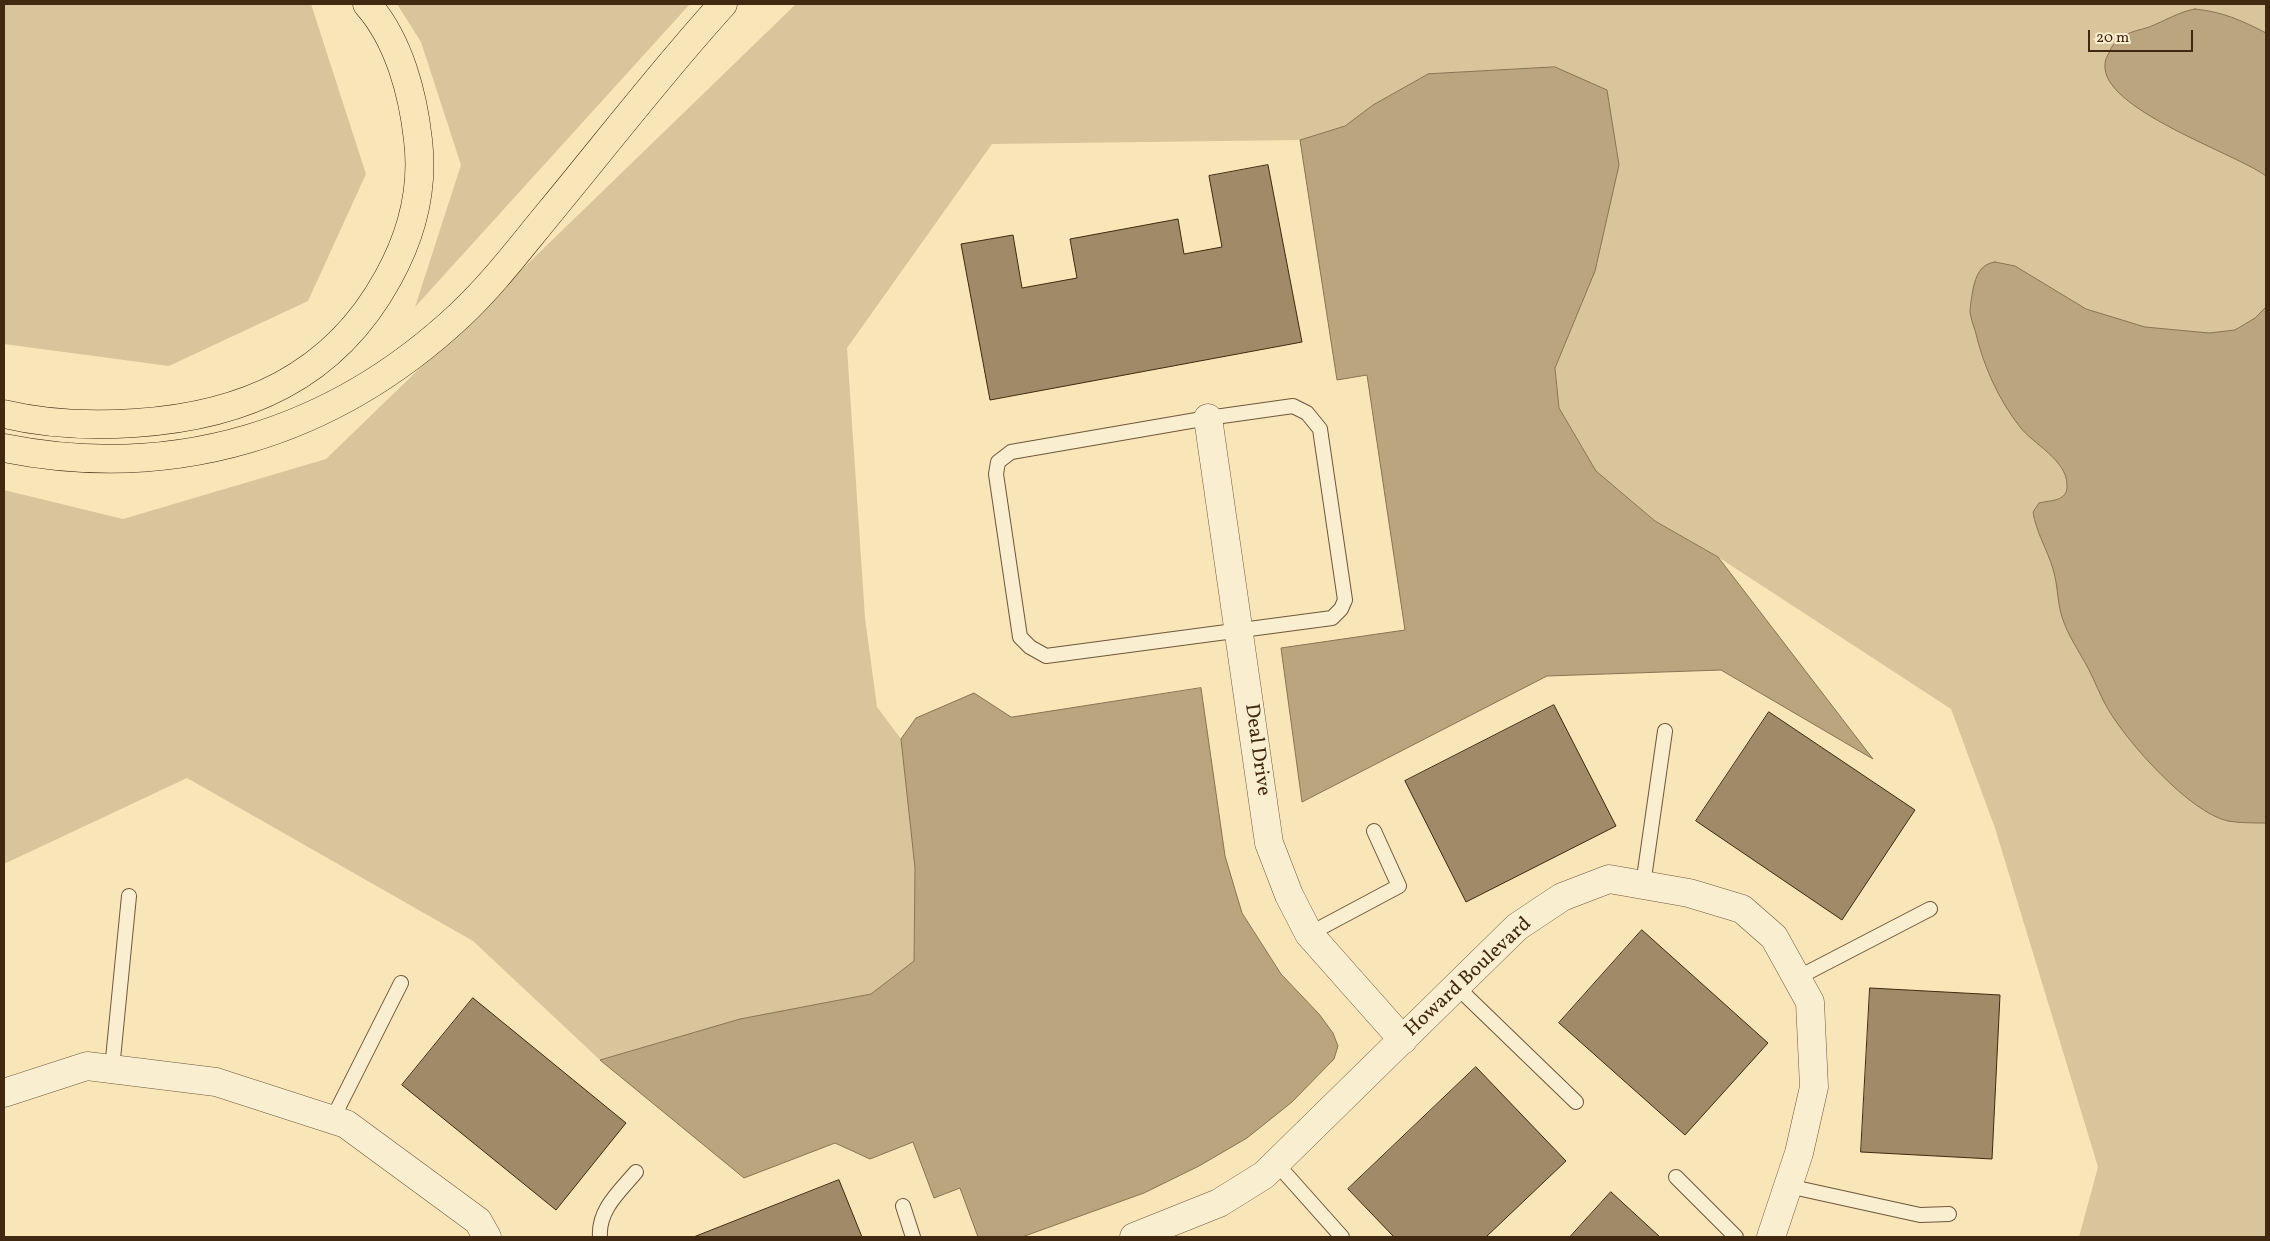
<!DOCTYPE html>
<html>
<head>
<meta charset="utf-8">
<style>
  body { margin:0 }
  #map { position:relative; width:2270px; height:1241px; overflow:hidden; background:#f8e5b8; font-family:Vollkorn,serif }
  canvas { display:block }
  .frame { position:absolute; inset:0; border:5px solid #412810; pointer-events:none }
  .scale { position:absolute; left:2088px; top:30px; width:105px; height:22px; box-sizing:border-box; border:2px solid #412810; border-top:0; padding-left:6px; font-size:15px; line-height:18px; white-space:nowrap; color:#412810; -webkit-text-stroke:4px #faeed1; paint-order:stroke }
</style>
</head>
<body>
<div id="map">
<canvas width="2270" height="1241"></canvas>
<div class="frame"></div>
<div class="scale">20 m</div>
</div>
<script>
const c = document.querySelector('canvas').getContext('2d');
c.lineJoin = 'round';
function paint(path, color) {
  c.fillStyle = color;
  c.fill(path, 'evenodd');
}
function trace(path, color, width, dash) {
  c.strokeStyle = color;
  c.lineWidth = width;
  c.lineCap = dash ? 'butt' : 'round';
  c.setLineDash(dash || []);
  c.stroke(path);
}
function label(font, color, halo, rows, align = 'center') {
  c.font = font + ' Vollkorn,serif';
  c.lineWidth = 4.5;
  c.setLineDash([]);
  c.textBaseline = 'middle';
  c.strokeStyle = halo;
  c.fillStyle = color;
  for (const [text, x, y, turn = 0] of rows) {
    c.save();
    c.translate(x, y);
    c.rotate((+turn || 0) * Math.PI / 180);
    c.textAlign = isNaN(turn) ? turn : align;
    if (halo) c.strokeText(text, 0, 0);
    c.fillText(text, 0, 0);
    c.restore();
  }
}
paint(new Path2D(`
  M4 4H311L366 174 308 301 169 366 4 344Z
  M397 4H690L415 307 461 165 421 42Z
  M796 4H2266V1237H2079L2098 1167 1995 828 1951 709 1718 557 1655 521 1596 471 1559 408 1555 368 1595 271 1428 74 1373 105 1345 126 1300 140 992 144 847 348 865 618 877 707 901 739 915 868 914 961 871 994 740 1019 600 1060 473 941 187 778 4 864V490L123 519 326 459Z`), '#d9c59b');
const water = new Path2D(`
  M2195 9C2223 12 2241 20 2266 33V176C2235 153 2100 109 2105 64 2105 60 2107 56 2109 53 2111 47 2115 42 2120 38 2128 32 2140 30 2149 27 2165 21 2178 12 2195 9Z
  M1555 67 1607 90 1619 165 1595 271 1555 368 1559 408 1596 471 1655 521 1718 557 1873 759 1721 670 1547 676 1302 802 1281 648 1405 630 1367 375 1337 380 1300 140 1345 126 1373 105 1428 74Z
  M1995 262 2015 266 2086 309 2145 327 2209 333 2235 330 2255 318 2266 307V823C2254 823 2240 823 2228 821 2190 813 2127 742 2108 709 2100 696 2095 681 2088 668 2079 651 2068 636 2062 617 2057 601 2058 585 2053 569 2047 549 2036 532 2033 512L2039 503C2050 500 2068 502 2067 485 2067 460 2033 444 2020 427 1998 399 1983 365 1975 330 1973 325 1971 318 1970 312 1970 305 1972 296 1973 289 1976 276 1980 264 1995 262Z
  M1201 688 1225 856 1242 913 1281 974 1319 1014 1333 1033 1338 1046 1334 1059 1292 1102 1247 1138 1199 1166 1144 1193 1022 1237H978L960 1188 934 1198 913 1142 870 1159 835 1143 744 1178 600 1060 740 1019 871 994 914 961 915 868 901 739 916 718 974 693 1011 717Z`);
paint(water, '#baa57f');
trace(water, '#8a7353', 1);
const building = new Path2D(`
  M1268 165 1302 342 990 400 961 244 1013 235 1022 288 1077 278 1070 239 1178 219 1184 254 1222 247 1209 176Z
  M1554 705 1616 826 1466 902 1405 781Z
  M1769 712 1915 810 1842 920 1696 821Z
  M1642 930 1768 1043 1685 1135 1559 1023Z
  M1870 988 2000 995 1992 1159 1861 1152Z
  M473 998 626 1123 556 1210 402 1085Z
  M1476 1067 1566 1161 1486 1237H1394L1348 1189Z
  M839 1180 862 1237H694Z
  M1611 1192 1660 1237H1570Z`);
paint(building, '#a08a67');
trace(building, '#412810', 1);
const lane = new Path2D(`
  M1293 406 1307 413 1320 429 1345 600 1341 609 1332 618 1046 656 1030 647 1020 637 996 474 998 462 1011 452 1208 418Z
  M1643 885 1665 731
  M1309 934 1399 886 1374 831
  M1797 978 1930 909
  M1457 987 1576 1102
  M112 1069 129 896
  M332 1120 401 983
  M1276 1163 1342 1237
  M1676 1177 1736 1237
  M1788 1186 1920 1215 1949 1214
  M903 1206 913 1237
  M600 1237C598 1210 619 1192 636 1172`);
const street = new Path2D(`
  M1208 418 1269 843 1289 895 1309 934 1403 1040
  M4 1093 87 1066 216 1082 346 1124 478 1221 487 1237
  M1134 1237 1219 1203 1264 1175 1517 927 1562 897 1609 879 1689 893 1742 909 1774 937 1810 1002 1814 1087 1799 1153 1771 1237`);
const highway = new Path2D(`
  M4 414C46 424 92 426 135 423 244 416 334 377 388 278 412 235 424 190 418 140 413 94 399 40 367 4
  M4 448C174 482 333 434 460 315 493 284 520 248 549 213 607 143 662 71 723 4`);
trace(lane, '#6f573a', 16);
trace(street, '#6f573a', 29);
trace(highway, '#412810', 29);
trace(lane, '#faeed1', 14);
trace(street, '#faeed1', 28);
trace(highway, '#f8e5b8', 28);
label('20px', '#412810', '#faeed1', [
  ["Deal Drive",1256,750,82],
  ["Howard Boulevard",1469,978,-43]
]);
</script>
</body>
</html>
